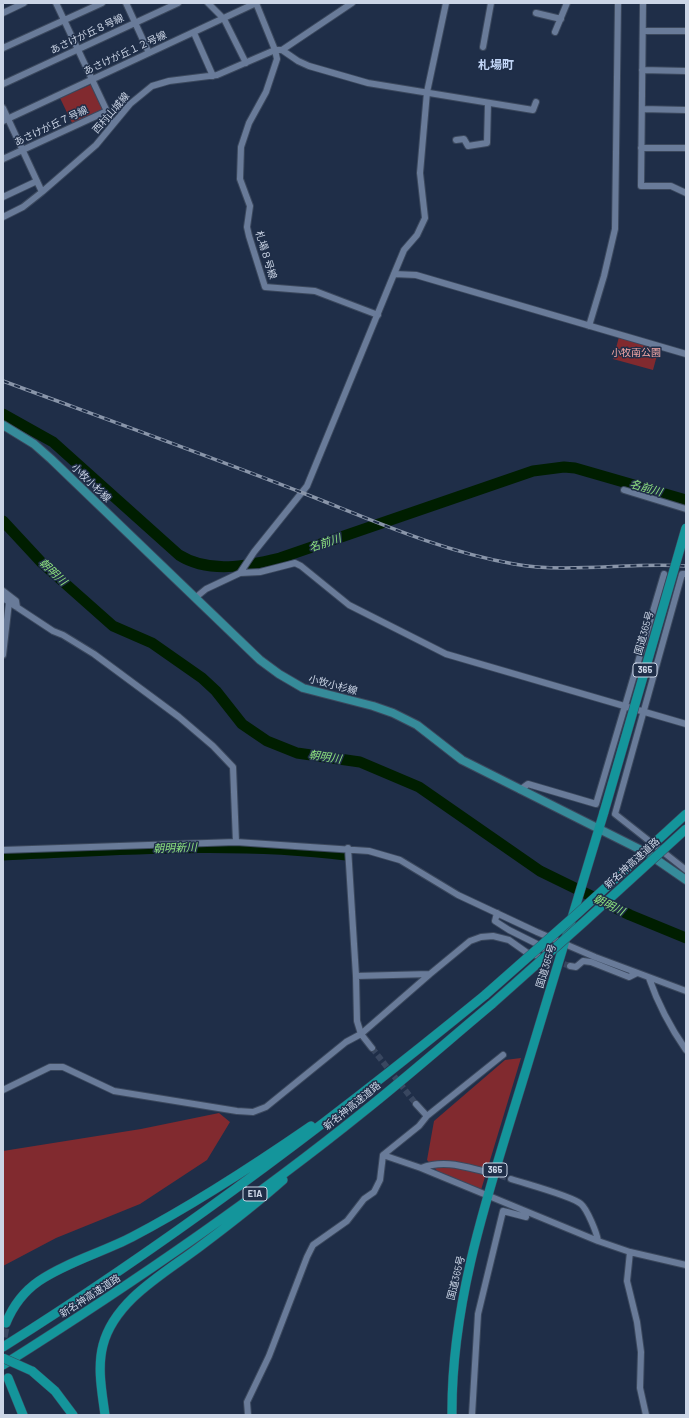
<!DOCTYPE html>
<html>
<head>
<meta charset="utf-8">
<style>
  body { margin:0 }
  #map { position:relative; width:689px; height:1418px; overflow:hidden; background:#1f2e48; font-family:Barlow,sans-serif }
  canvas { display:block }
  .frame { position:absolute; inset:0; border:4px solid #cbd5e6; pointer-events:none }
</style>
</head>
<body>
<div id="map">
<canvas width="689" height="1418"></canvas>
<div class="frame"></div>
</div>
<script>
const c = document.querySelector('canvas').getContext('2d');
c.lineJoin = 'round';
function paint(path, color) {
  c.fillStyle = color;
  c.fill(path, 'evenodd');
}
function trace(path, color, width, dash) {
  c.strokeStyle = color;
  c.lineWidth = width;
  c.lineCap = dash ? 'butt' : 'round';
  c.setLineDash(dash || []);
  c.stroke(path);
}
function label(font, color, halo, rows, align = 'center') {
  c.font = font + ' Barlow,"Noto Sans JP",sans-serif';
  c.lineWidth = 3;
  c.setLineDash([]);
  c.textBaseline = 'middle';
  c.strokeStyle = halo;
  c.fillStyle = color;
  for (const [text, x, y, turn = 0] of rows) {
    c.save();
    c.translate(x, y);
    c.rotate((+turn || 0) * Math.PI / 180);
    c.textAlign = isNaN(turn) ? turn : align;
    if (halo) c.strokeText(text, 0, 0);
    c.fillText(text, 0, 0);
    c.restore();
  }
}
paint(new Path2D(`
  M90 85H92L103 109 102 112 73 125 60 98Z
  M619 337 659 348 653 370 613 359Z
  M521 1058 481 1190 441 1175 427 1160 434 1121 505 1060Z
  M219 1113 230 1122 207 1160 140 1204 56 1238 3 1266V1151L141 1129Z`), '#812a2f');
trace(new Path2D(`
  M3 414 53 442 179 555C209 574 247 566 280 558L533 471 564 467 575 468 686 500
  M3 521 42 563 113 626 152 643 202 678 216 691 242 724 267 741 297 753 360 762 419 787 540 871 630 915 686 938
  M3 855C117 850 232 841 346 855`), '#001e00', 11);
trace(new Path2D(`
  M547 959 570 966
  M372 1048 416 1104
  M483 1171 511 1179`), '#394760', 6, [6, 3]);
trace(new Path2D(`
  M3 1337 6 1323`), '#394760', 9, [9, 4.5]);
const minor = new Path2D(`
  M56 3 113 124
  M126 3 149 53
  M208 3 224 19 246 63
  M256 3 275 50 277 59 266 92 249 123 241 147 240 179 250 206 247 227 249 236 265 287 315 291 378 315
  M643 3 641 186H671L686 193
  M3 13 24 3
  M536 13 561 19
  M643 31H686
  M555 32 567 3
  M194 33 213 76
  M483 47 491 3
  M3 48 102 3
  M282 50 298 61 309 66 368 83 533 110 536 102
  M642 70 686 71
  M3 84 178 3
  M3 108 42 192
  M642 109 686 110
  M3 121 256 3
  M456 140 464 139 468 146 487 143 488 103
  M641 148H686
  M3 159 107 111
  M3 197 37 181
  M3 217 23 207 42 192 96 145 130 104 152 86 169 81 217 75 275 50H282L352 3
  M394 274 416 275 686 354
  M589 326 604 276 615 229 618 3
  M624 490 686 509
  M240 573 260 572 295 563 301 566 349 605 446 654 686 724
  M686 574H682L615 814 686 870
  M3 591 16 601 17 607
  M3 598 53 631 63 635 94 654 179 717 213 746 233 767 236 842
  M195 598 206 589 240 573 254 552 307 486 394 274 404 250 417 235 425 218 420 173 427 92 446 3
  M3 655 9 602
  M520 790 528 784 596 804 664 574
  M348 848 356 976 357 1021 361 1034 372 1048
  M3 850 236 842 369 851 400 860 458 895 537 932 595 957 686 991
  M570 966 576 967 583 961 591 962 629 977 637 973
  M356 976 430 974 470 941 481 937 493 936 509 940 526 952 547 959 545 948 509 930 495 921 497 913
  M649 978C658 1004 670 1027 686 1050
  M3 1090 50 1067H63L114 1091 237 1111 253 1112 266 1107 346 1042 361 1034 430 974
  M416 1104 427 1116
  M383 1155 421 1168 598 1241 630 1252 686 1265
  M421 1168C443 1160 462 1166 483 1171
  M511 1179C526 1184 572 1196 581 1204 587 1209 597 1233 598 1241
  M630 1252 627 1281 637 1322 641 1352 640 1388 646 1415
  M248 1415 247 1402 269 1356 307 1257 313 1245 347 1221 364 1199 374 1192 380 1180 383 1155 419 1126 427 1116 503 1055
  M472 1415 478 1314 503 1211 526 1217`);
const major = new Path2D(`
  M3 425 34 444 51 459 260 660 279 674 303 688 373 706 393 713 417 725 462 760 647 853 686 880`);
const highway = new Path2D(`
  M6 1323C13 1306 23 1292 39 1281 65 1263 103 1252 132 1237 195 1204 253 1166 311 1126
  M3 1347C172 1241 331 1121 485 995
  M3 1365C127 1287 249 1204 363 1112 407 1077 449 1040 492 1004
  M32 1371 55 1391 73 1415
  M8 1378 23 1415
  M105 1415C102 1392 97 1368 103 1345 115 1299 167 1272 202 1245 230 1224 257 1203 283 1180
  M452 1415C451 1297 491 1185 525 1073 552 986 577 899 604 812`);
trace(minor, '#3b485d', 8);
trace(major, '#3b485d', 10);
trace(highway, '#3b485d', 10);
trace(minor, '#697b99', 6);
trace(major, '#368b9a', 8);
trace(highway, '#14959b', 9);
const rail = new Path2D(`
  M3 381C103 418 203 454 303 493 372 520 440 551 514 564 570 574 629 562 686 566`);
trace(rail, '#8995a9', 3.5);
trace(rail, '#1f2e48', 2, [6]);
const highwayBridge = new Path2D(`
  M604 812 686 528
  M485 995 578 913 686 814
  M492 1004 584 922 686 829
  M3 1358 32 1371`);
trace(highwayBridge, '#3b485d', 10, []);
trace(highwayBridge, '#14959b', 9);
for (const [x, y, w] of [
  [645,670,24],
  [495,1170,24],
  [255,1194,24]
]) {
  const box = new Path2D();
  box.roundRect(x - w / 2, y - 7, w, 14, 3);
  c.fillStyle = '#1f2e48';
  c.fill(box);
  trace(box, '#cbd5e6', 1);
}
label('bold 9px', '#cbd5e6', null, [
  ["365",645,670],
  ["365",495,1170],
  ["E1A",255,1194]
]);
label('10px', '#cbd5e6', '#1f2e48', [
  ["あさけが丘８号線",87,34,-25],
  ["あさけが丘１２号線",125,53,-25],
  ["西村山城線",111,113,-49],
  ["あさけが丘７号線",51,126,-25],
  ["札場８号線",266,255,73],
  ["小牧小杉線",91,483,44],
  ["国道365号",644,633,-74],
  ["小牧小杉線",333,685,15],
  ["新名神高速道路",632,863,-42],
  ["国道365号",546,966,-73],
  ["新名神高速道路",352,1106,-39],
  ["国道365号",456,1278,-76],
  ["新名神高速道路",90,1296,-33]
]);
label('10px', '#f6a7a6', '#1f2e48', [
  ["小牧南公園",636,353]
]);
label('italic 11px', '#8ee27f', '#1f2e48', [
  ["名前川",646,488,16],
  ["名前川",325,543,-19],
  ["朝明川",53,572,43],
  ["朝明川",325,757,8],
  ["朝明新川",175,848,-2],
  ["朝明川",609,905,26]
]);
label('bold 12px', '#c1d5f7', '#1f2e48', [
  ["札場町",496,65]
]);
</script>
</body>
</html>
